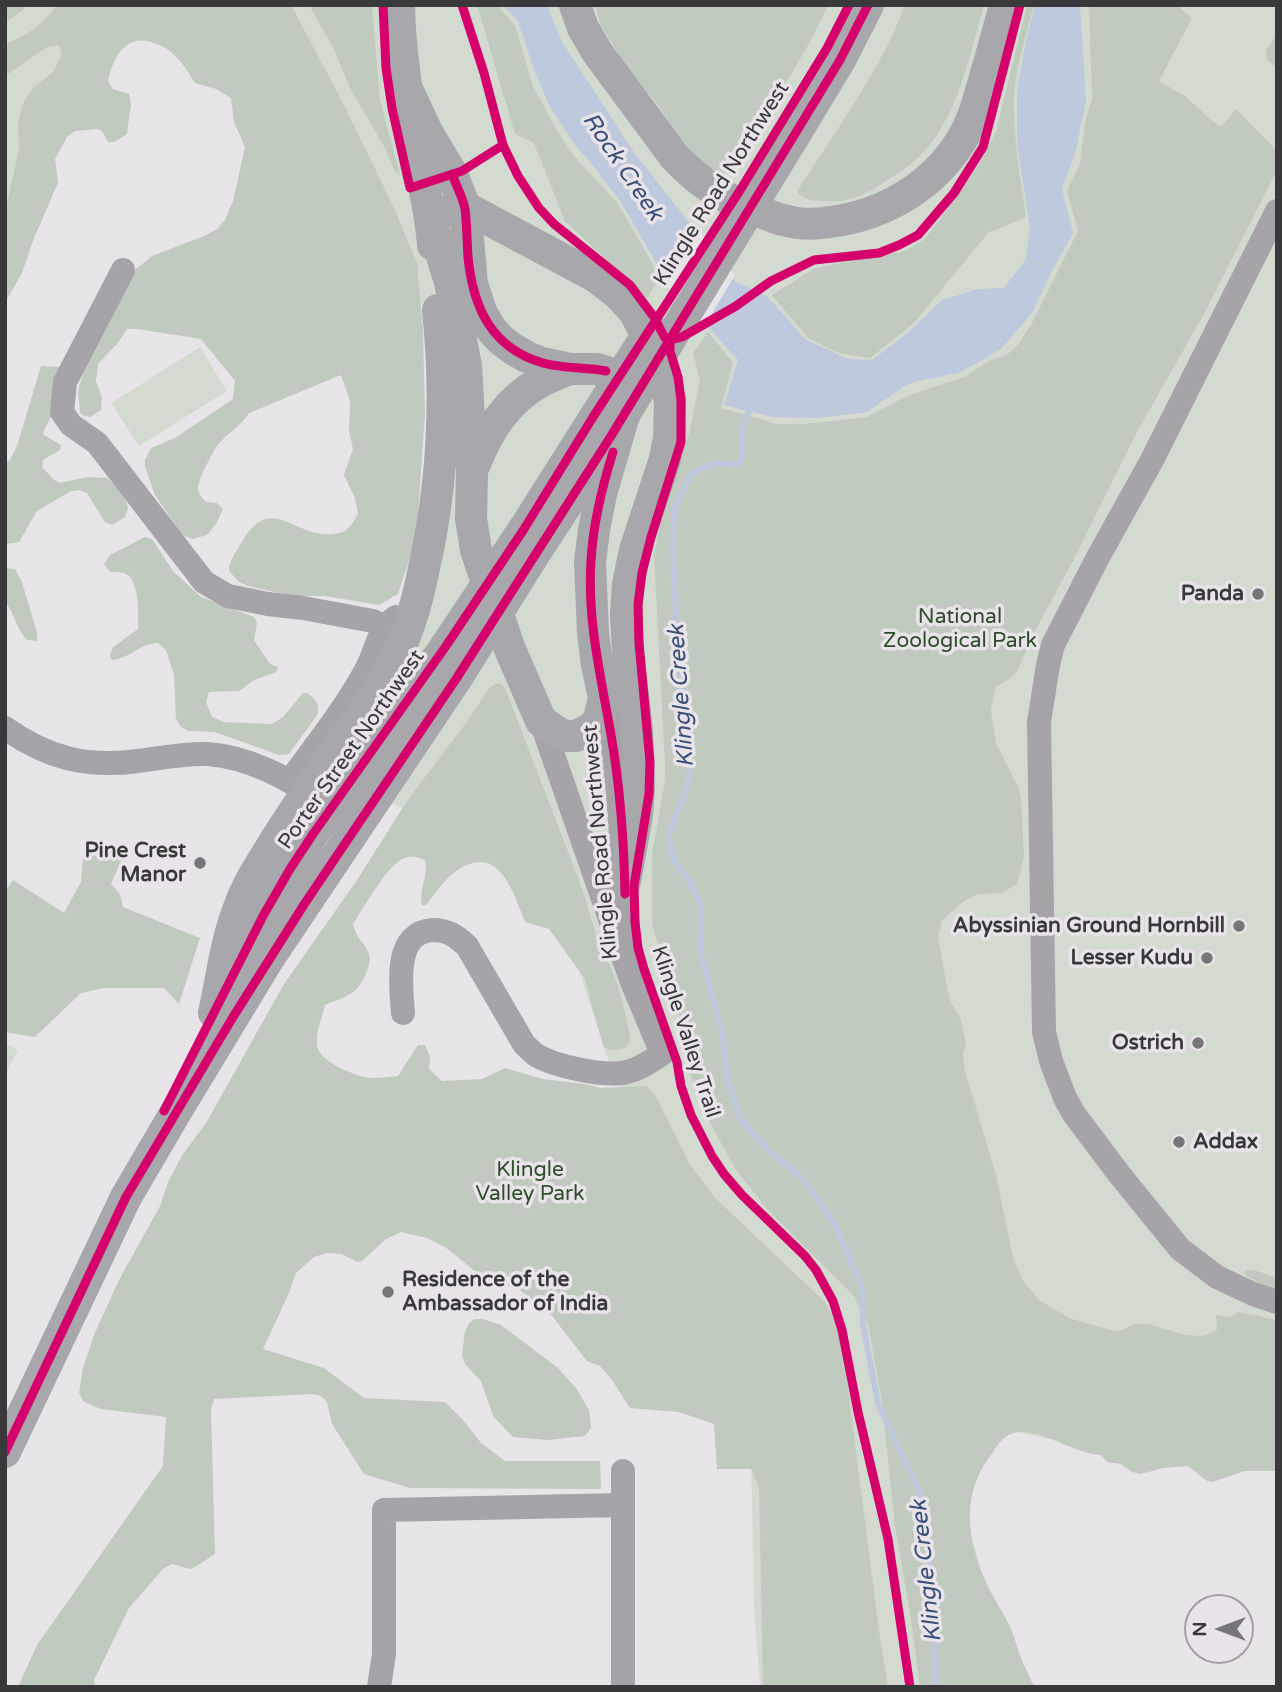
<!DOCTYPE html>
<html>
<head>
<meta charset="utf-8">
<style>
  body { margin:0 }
  #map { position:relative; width:1282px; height:1692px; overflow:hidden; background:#e8e5e8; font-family:"Varela Round",sans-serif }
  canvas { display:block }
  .frame { position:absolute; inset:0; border:7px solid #39383a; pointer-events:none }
  .north { position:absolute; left:1184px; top:1594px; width:70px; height:70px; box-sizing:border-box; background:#e9e4e9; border:2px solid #a39fa3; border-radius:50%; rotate:270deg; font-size:19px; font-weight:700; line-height:28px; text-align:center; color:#39383a }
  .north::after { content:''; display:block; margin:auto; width:24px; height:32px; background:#767577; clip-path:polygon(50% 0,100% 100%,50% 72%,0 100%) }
</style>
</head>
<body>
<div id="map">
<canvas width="1282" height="1692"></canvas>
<div class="frame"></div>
<div class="north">N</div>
</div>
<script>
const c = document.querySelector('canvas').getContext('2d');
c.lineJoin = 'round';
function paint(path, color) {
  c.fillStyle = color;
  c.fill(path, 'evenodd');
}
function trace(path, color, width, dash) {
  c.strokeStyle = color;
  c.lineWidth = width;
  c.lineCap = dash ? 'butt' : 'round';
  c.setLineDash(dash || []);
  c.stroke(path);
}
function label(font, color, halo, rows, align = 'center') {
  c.font = font + ' "Varela Round",sans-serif';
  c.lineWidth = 7;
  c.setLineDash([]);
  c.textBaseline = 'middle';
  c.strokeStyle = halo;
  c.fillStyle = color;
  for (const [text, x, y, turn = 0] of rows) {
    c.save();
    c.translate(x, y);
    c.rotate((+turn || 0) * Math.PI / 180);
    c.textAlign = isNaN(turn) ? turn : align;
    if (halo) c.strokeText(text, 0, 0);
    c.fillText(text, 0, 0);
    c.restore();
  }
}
paint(new Path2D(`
  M5 5H1277V1463L1149 1459 1039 1437 965 1420 958 1490 985 1584 1029 1687H760L754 1609 749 1346 666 1185 608 1059 570 943 454 824 332 785 407 660 452 359 410 283 297 85 104 28 5 244Z
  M200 347 227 391 139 446 111 403Z
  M5 1043 18 1050 5 1075Z`), '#d3dbd1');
paint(new Path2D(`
  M5 5H26L23 10 5 23Z
  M57 5H291L344 105 394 208 417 263 423 328 425 414 418 517 412 551 398 594 379 605 325 596H293L248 586 239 582 229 571C228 561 237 551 242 542 272 491 293 539 334 534 340 533 345 532 349 527 353 524 355 518 358 514L355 498 344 475 353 449 349 431 350 401 341 375 249 413C241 426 226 434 217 446 212 453 198 480 198 488 198 493 202 498 206 502L217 503 223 509 216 524 207 535 193 539 182 535 155 495 145 467V460L151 448 175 438 233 399 235 381 201 339 138 329H127L117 344 98 364 96 381 102 398 101 410 90 417 82 415 80 412 78 391 85 365 129 275 152 256 204 236 217 229 225 220 233 201 245 147 234 122 231 98 216 89 195 83C188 72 181 60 171 52 165 47 158 44 151 42 124 34 113 59 108 81L113 89 129 94 131 104 127 134 114 142H108L102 131 97 129 75 131 67 137 55 159 58 183 34 238 22 273 5 303V213L19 149 18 121 24 101 32 89 53 72 62 53 58 45 47 47 5 76V44C27 35 43 25 57 5Z
  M309 5H372L380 100 400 175 394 170 385 148 351 90 333 47Z
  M477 5H497L515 26 533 86 555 127 572 154 618 204 660 277 647 298 565 221 534 143 515 134Z
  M595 5H828C801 67 757 125 719 182L716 181 671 125 656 102 632 75 601 26Z
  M905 5H984C969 57 956 128 912 163 904 170 894 175 886 181 872 190 854 201 837 201 824 201 805 203 797 192 835 131 880 72 905 5Z
  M1027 5H1034C1026 35 1016 66 1014 97 1013 137 1020 177 1026 217L988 233 914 323 870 358 839 353 808 338 772 295 815 268 905 251 925 239 979 165 996 132Z
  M1089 5H1182L1181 9 1192 18 1159 81 1185 96 1210 119 1221 127 1236 109 1277 151 1276 172 1204 314 1137 432 1078 551 1033 635 1017 671 1011 678 996 687 994 694 991 711 996 743 1019 789 1021 799 1024 857 1017 884 1002 893 978 894 964 901 942 920 938 937 948 992 951 1003 960 1017 966 1043 963 1054 965 1071 996 1175 1013 1258 1023 1281 1040 1301 1072 1319 1114 1331 1122 1330 1133 1324H1148L1185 1335 1203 1336 1217 1330 1216 1315 1229 1317 1239 1312 1277 1320V1471H1244L1213 1482 1207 1481 1188 1466 1163 1468 1141 1474 1132 1472 1121 1464 1107 1462 1101 1455C1073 1453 1044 1430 1019 1432 1003 1433 997 1447 988 1459 962 1495 967 1541 985 1580 992 1597 1003 1611 1010 1627 1014 1635 1016 1644 1019 1653 1023 1664 1029 1675 1034 1687H920L911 1619 895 1526 882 1402 868 1323 853 1295 767 1209 736 1170 704 1112 688 1067 685 1036 652 924V855L665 780V766L654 555 663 511 689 434 700 380 693 353 708 332 733 363 721 408 777 424H805L867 417 909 395 967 376 987 362 1008 354 1019 344 1032 323 1078 231 1067 191 1080 164 1085 122 1092 98Z
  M1277 31V68L1267 60 1266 51Z
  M41 366 61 367 54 411 43 432 44 435 61 445 60 450 43 460 42 467 54 480 60 483 88 477 107 478 118 487 126 501 128 509 125 517 112 525 105 522 87 493 80 490 71 491 37 511 19 542 5 544V463L10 460 17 446Z
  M145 537 152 539 173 571 201 597 254 617 257 623 254 640 270 664 278 667 276 672 254 680 239 691 209 692 206 702 212 717 224 722 272 724 283 717 303 693H307C316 699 319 703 318 714L289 754 279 755 215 732 189 731 181 727 176 719 174 675 166 650 158 643C141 643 129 659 112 660L110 656 113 647 138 629C138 615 140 582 126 574 122 572 115 572 110 572L104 564 110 555Z
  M5 568 15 569 22 582 37 633V641L27 640C16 629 15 613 5 602Z
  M495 684H501L505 688 583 891 596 935 618 985 630 1033 629 1042 625 1048C617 1050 609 1052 603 1046L585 979 549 929 525 922C511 886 496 839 451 875 442 883 434 895 426 905H422C418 890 429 875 425 860 416 856 407 855 399 861 385 870 363 909 353 924 356 939 365 942 369 954 371 960 369 965 367 971 357 996 348 995 325 1005 322 1018 314 1036 318 1049 323 1063 357 1077 371 1078 380 1078 389 1077 398 1076L418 1045H425L430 1056 429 1069 442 1081 482 1079 505 1068 543 1079 585 1084 601 1088 646 1086 655 1095 689 1163 714 1197 824 1301 837 1323 846 1373 879 1631 888 1687H763L759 1487 751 1469H717L714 1424 679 1412 630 1408 612 1380 600 1366 587 1361 552 1316 520 1290 481 1276 445 1247 427 1238 401 1232 386 1239 362 1261 358 1262 341 1254 327 1253 314 1257 296 1273 289 1293 263 1349 324 1368 364 1398 445 1402 463 1420 481 1443 505 1461H600L601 1489 410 1488 364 1474 332 1424 327 1402 321 1396 312 1394 214 1399 211 1410 215 1554 195 1567 190 1569 172 1564 163 1569 129 1608 94 1680 95 1687H18L37 1645 163 1466 166 1417 101 1409 84 1402 79 1393 83 1368 94 1335 119 1280 160 1206 168 1182 183 1154 206 1123 284 984 355 883 407 801 469 719 489 688Z
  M84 847 122 859 111 884 120 894 123 907 200 938 179 1004 164 988H104L81 993 35 1037 5 1032V892L13 880 64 913 81 882Z
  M1246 1270H1254L1277 1278V1289L1265 1286 1246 1276 1244 1273Z
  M475 1319H483L501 1325 558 1368 576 1388 589 1410 591 1428 585 1436 547 1440 513 1437 493 1416 481 1381 465 1364 462 1355 465 1332 469 1323Z`), '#c0cabe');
paint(new Path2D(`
  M503 5H547L562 42 636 155 735 281 767 296 805 339 848 359 872 360 910 331 942 300 978 289 1004 288 1026 259 1030 228 1017 143V91L1027 36 1035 5H1080L1086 101 1076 150 1062 189 1073 233 1052 271 1032 313 1001 349 959 373 917 381 906 385 867 412 818 418 772 417 724 405 738 360 666 280 621 202 591 163 576 146 549 105 532 64 518 21Z`), '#bfc9dd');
paint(new Path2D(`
  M697 228 735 275 704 327 663 282Z`), '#e8e5e8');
trace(new Path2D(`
  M752 405 742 427V461L738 465 716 463 692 473 675 507 673 548 677 641 690 771 684 796 669 834 672 857 689 881 701 904 700 951 722 1031 728 1081 741 1120 768 1150 802 1178 835 1224 862 1287 863 1324 878 1404 920 1492 936 1608 934 1641 936 1687`), '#bfc9dd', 6);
trace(new Path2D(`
  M1277 211 1152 460 1097 559 1053 645 1048 665 1039 722 1044 1032 1051 1061 1065 1098 1074 1114 1119 1174 1180 1249 1217 1277 1253 1294 1277 1302
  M123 270 65 382 62 412 71 425 97 443 204 582 228 596 268 604 303 608 373 621 384 627
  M604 698 612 739 618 793 628 943
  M5 728C48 758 86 768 138 761 161 758 184 753 208 754 249 757 287 778 322 801
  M290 781C316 744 346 708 367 668 376 651 379 627 396 617
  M403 1013C401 987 393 932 433 930 448 930 456 936 467 946L524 1044C528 1048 532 1052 536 1055 554 1066 601 1076 622 1073 636 1071 650 1062 662 1054L632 982 541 721
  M623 1471V1687
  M379 1687 384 1654V1510L623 1505`), '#a6a4a9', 24);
trace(new Path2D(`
  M399 5C400 59 410 113 420 165 425 192 431 217 433 245
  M575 5 583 28 597 52 674 156C701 185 726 200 763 213 771 216 779 220 788 221 801 225 817 224 830 222 884 215 932 187 961 141 973 121 979 99 985 77 992 53 999 29 1005 5
  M408 91 427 132 452 174 465 207 472 284 482 314 491 329 501 340 513 349 527 357 542 363 570 369H597L612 374 619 379 624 396V415L601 494 594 530 590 562 593 633 597 665 604 698 599 719 592 728 576 736H565L557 732 541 721 509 647 476 550 471 519 472 471 466 366 450 282 432 223
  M794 136 840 60 868 5
  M448 211 465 207 596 277 617 293 634 311 644 330 662 368 670 400 669 438 665 459 635 550 628 584 626 614 628 654 637 729 639 789 637 815 625 882
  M474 466C488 431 506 401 540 382 550 377 560 373 570 369
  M524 529 619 379
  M533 556 605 446
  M233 975 263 916 313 834 446 646
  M214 1013C222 977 226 939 240 905 247 885 259 867 270 849 297 804 329 761 359 717 368 703 380 688 388 673 406 641 417 604 424 568 443 483 447 397 438 310
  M5 1452 126 1197 177 1110 269 958 456 679`), '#a8a7ac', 32);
trace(new Path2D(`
  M619 379 651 329
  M624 415 794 136
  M446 646 524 529
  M456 679 533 556`), '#a8a7ac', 32);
trace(new Path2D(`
  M383 5 386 68 392 108 410 188 462 171 503 145
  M462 5 484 73 503 145 518 176 539 208 554 224 630 285 654 317 665 338 670 340 682 337 736 306 771 281 814 260 879 253 899 245 918 235 954 193 983 147 1020 5
  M452 174C456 185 463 198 465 209 467 225 467 242 468 257 473 307 491 348 543 363 564 369 585 367 606 371
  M670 340V351L678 377 681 400V442L651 537 642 573 638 605 639 643 650 762 649 794 634 886 635 922 638 948 644 969 677 1062 681 1086 691 1115 712 1156 724 1174 742 1195 805 1256 816 1270 833 1301 842 1330 858 1412 888 1539 910 1687
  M613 452C602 487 593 524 591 561 587 620 601 677 611 735 620 786 624 843 625 894
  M164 1111 263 916 290 869 313 834 446 646 524 529 593 417 739 192 827 48 849 5
  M5 1452 126 1197 233 1017 305 903 456 679 611 436 840 60 868 5`), '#d6006c', 9);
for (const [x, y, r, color] of [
  [1258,594,7,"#767577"],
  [200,863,7,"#767577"],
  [1239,926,7,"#767577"],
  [1207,958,7,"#767577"],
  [1198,1043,7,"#767577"],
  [1179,1142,7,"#767577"],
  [388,1292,7,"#767577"]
]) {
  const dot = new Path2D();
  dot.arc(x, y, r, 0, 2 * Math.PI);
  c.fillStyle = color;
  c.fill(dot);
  trace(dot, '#e9e4e9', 2.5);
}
label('21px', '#39383a', '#e9e4e9', [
  ["Klingle Road Northwest",722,184,-58],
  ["Porter Street Northwest",352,750,-55],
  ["Klingle Road Northwest",601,842,-95],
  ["Klingle Valley Trail",685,1032,72]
]);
label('bold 21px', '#39383a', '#e9e4e9', [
  ["Panda",1244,594],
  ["Pine Crest",186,851],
  ["Manor",186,875],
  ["Abyssinian Ground Hornbill",1225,926],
  ["Lesser Kudu",1193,958],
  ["Ostrich",1184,1043],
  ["Addax",1193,1142,"left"],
  ["Residence of the",402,1280,"left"],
  ["Ambassador of India",402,1304,"left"]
], 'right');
label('21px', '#2d4e29', '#e9e4e9', [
  ["National",960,617],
  ["Zoological Park",960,641],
  ["Klingle",530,1170],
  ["Valley Park",530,1194]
]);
label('italic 23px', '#384f77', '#e9e4e9', [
  ["Rock Creek",622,167,56],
  ["Klingle Creek",682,696,-94],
  ["Klingle Creek",927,1571,-96]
]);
</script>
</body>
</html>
